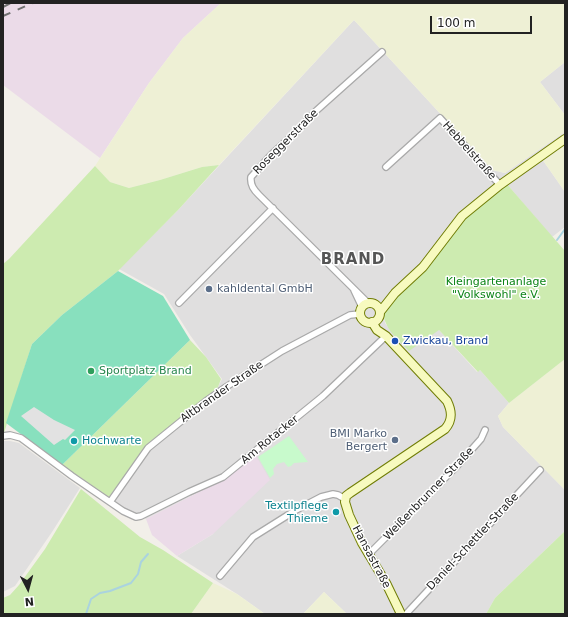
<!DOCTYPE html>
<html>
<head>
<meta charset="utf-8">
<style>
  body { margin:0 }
  #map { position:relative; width:568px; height:617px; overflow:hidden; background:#f2efe9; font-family:"DejaVu Sans",sans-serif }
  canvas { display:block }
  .frame { position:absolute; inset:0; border:4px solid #222; pointer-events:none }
  .north { position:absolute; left:8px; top:569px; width:40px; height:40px; -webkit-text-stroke:3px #fff; paint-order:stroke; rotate:174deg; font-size:11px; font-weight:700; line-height:16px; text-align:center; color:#222 }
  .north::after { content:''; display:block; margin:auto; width:14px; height:18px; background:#222; clip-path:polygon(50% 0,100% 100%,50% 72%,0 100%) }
  .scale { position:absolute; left:430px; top:16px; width:102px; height:18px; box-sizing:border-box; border:2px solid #222; border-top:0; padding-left:5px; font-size:12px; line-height:14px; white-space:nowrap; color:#222; -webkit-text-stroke:3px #fff; paint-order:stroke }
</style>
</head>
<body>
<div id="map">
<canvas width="568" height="617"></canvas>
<div class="frame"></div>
<div class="north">N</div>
<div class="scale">100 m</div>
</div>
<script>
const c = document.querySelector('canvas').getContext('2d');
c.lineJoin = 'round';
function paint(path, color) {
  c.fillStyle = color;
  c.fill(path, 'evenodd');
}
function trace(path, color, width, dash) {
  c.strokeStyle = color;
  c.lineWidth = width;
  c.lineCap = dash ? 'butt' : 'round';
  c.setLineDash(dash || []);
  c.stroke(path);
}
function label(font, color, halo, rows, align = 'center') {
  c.font = font + ' "DejaVu Sans",sans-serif';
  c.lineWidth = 3;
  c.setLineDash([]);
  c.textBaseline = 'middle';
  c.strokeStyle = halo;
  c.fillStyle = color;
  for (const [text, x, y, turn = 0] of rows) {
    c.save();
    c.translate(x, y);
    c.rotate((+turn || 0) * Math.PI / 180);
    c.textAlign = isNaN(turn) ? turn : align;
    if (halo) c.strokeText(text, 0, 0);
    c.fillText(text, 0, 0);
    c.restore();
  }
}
paint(new Path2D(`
  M354 20 492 170 505 173 565 132V144L542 159 565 192V227L552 237 506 183 383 312 385 323 388 327 439 330 477 372 480 370 509 403 498 416 503 427 565 490V531L495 598 486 614H347L324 592 303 614H265L237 594 177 556 213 534 221 481 146 519 126 510 109 497 143 451 218 387 222 379 190 335 164 294 119 269 179 209Z
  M565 62V115L540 82Z
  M3 441H10L19 443 80 488 52 532 15 586 3 592Z`), '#e0dfdf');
paint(new Path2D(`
  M3 3H221L183 38 149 83 100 158 3 85Z
  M255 454 270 480 213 534 177 556 152 535 146 519 221 481Z`), '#ebdbe8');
paint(new Path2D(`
  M221 3H565V62L540 82 565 115V132L505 173 492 170 354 20 219 165 202 167 160 180 129 188 110 182 95 166 149 83 183 38Z
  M565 144V192L542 159Z
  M565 359V490L503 427 498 416 509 403Z
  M213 583 237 594 265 614H191Z
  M324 592 347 614H303Z`), '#eef0d5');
paint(new Path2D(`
  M219 165 179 209 118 271 62 315 32 344 4 433H3V264L9 259 95 166 110 182 129 188 160 180 202 167Z
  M506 183 565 251V359L509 403 480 370 478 372 439 330 409 351C397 338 385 330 383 312L463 218Z
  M190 340 206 357 221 379 218 387 143 451 109 497 62 465Z
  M81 489 140 537 163 550 213 583 191 614H3V598L10 595 19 585 45 549Z
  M565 531V614H486L495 598Z`), '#cdebb0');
paint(new Path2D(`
  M289 436 308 462 294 463 291 466 288 467 284 462 277 464 273 469 274 474 270 478 258 457Z`), '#c8facc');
paint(new Path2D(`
  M118 271 163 296 190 340 62 465 6 423 32 344 62 315Z`), '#88e0be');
paint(new Path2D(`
  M34 407 54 420 75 430 65 440 63 439 54 445 21 416Z`), '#e2e2e2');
trace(new Path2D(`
  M557 240 565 229
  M86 614 91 599 100 593 110 591 131 583 138 574 141 562 148 554`), '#aad3df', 2);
const street = new Path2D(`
  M386 167 440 118 500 185
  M354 290 362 307
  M179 303 273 208
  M368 303 259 195C254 190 250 185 251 177L271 155 297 131 317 110 382 52
  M3 436 10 435 21 438 72 476 123 511 136 517 141 516 189 492 223 477 323 396 386 336
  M110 502 148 448 206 401 226 387 282 351 350 315 360 314
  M368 555 456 467 481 439 485 430
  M220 576 253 537 296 510 321 497 333 494 338 495 345 499
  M406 614 540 470`);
const secondary = new Path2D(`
  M360 313a10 10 0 1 1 20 0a10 10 0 1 1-20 0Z
  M380 312 395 293 423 267 462 216 500 185 565 139
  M372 322 377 330 386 336 447 401C452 411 453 420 445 429L350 493 346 496 345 502 349 515 362 543 386 583 401 614`);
trace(street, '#a9a9a9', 8);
trace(secondary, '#707d05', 10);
trace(street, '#fff', 5.5);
trace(secondary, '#f7fabf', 8);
trace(new Path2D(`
  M3 7 11 3
  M3 16 33 3`), '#707070', 2, [8, 8]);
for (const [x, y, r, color] of [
  [209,289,4,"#5c6f8a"],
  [395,341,4,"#1a4fb4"],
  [91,371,4,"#2e9e5b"],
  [395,440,4,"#5c6f8a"],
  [74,441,4,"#0f9aa8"],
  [336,512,4,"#0f9aa8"]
]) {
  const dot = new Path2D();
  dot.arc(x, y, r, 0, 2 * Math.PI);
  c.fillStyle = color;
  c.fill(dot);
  trace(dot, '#fff', 1.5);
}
label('11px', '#222', '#fff', [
  ["Roseggerstraße",286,142,-45],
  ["Hebbelstraße",469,151,48],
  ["Altbrander Straße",222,392,-35],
  ["Am Rotacker",270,440,-39],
  ["Weißenbrunner Straße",429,494,-46],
  ["Daniel-Schettler-Straße",473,542,-47],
  ["Hansastraße",371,557,62]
]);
label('11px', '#0c8416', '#fff', [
  ["Kleingartenanlage",496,282],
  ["\"Volkswohl\" e.V.",496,295]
]);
label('11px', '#4e5e75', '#fff', [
  ["kahldental GmbH",217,289],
  ["BMI Marko",387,434,"right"],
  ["Bergert",387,447,"right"]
], 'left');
label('11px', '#164399', '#fff', [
  ["Zwickau, Brand",403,341]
], 'left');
label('11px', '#27864d', '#fff', [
  ["Sportplatz Brand",99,371]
], 'left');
label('11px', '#0d838f', '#fff', [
  ["Hochwarte",82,441],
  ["Textilpflege",328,506,"right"],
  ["Thieme",328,519,"right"]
], 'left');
c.letterSpacing = '1px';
label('bold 15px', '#555', '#fff', [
  ["BRAND",353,260]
]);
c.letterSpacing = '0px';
</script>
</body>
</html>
